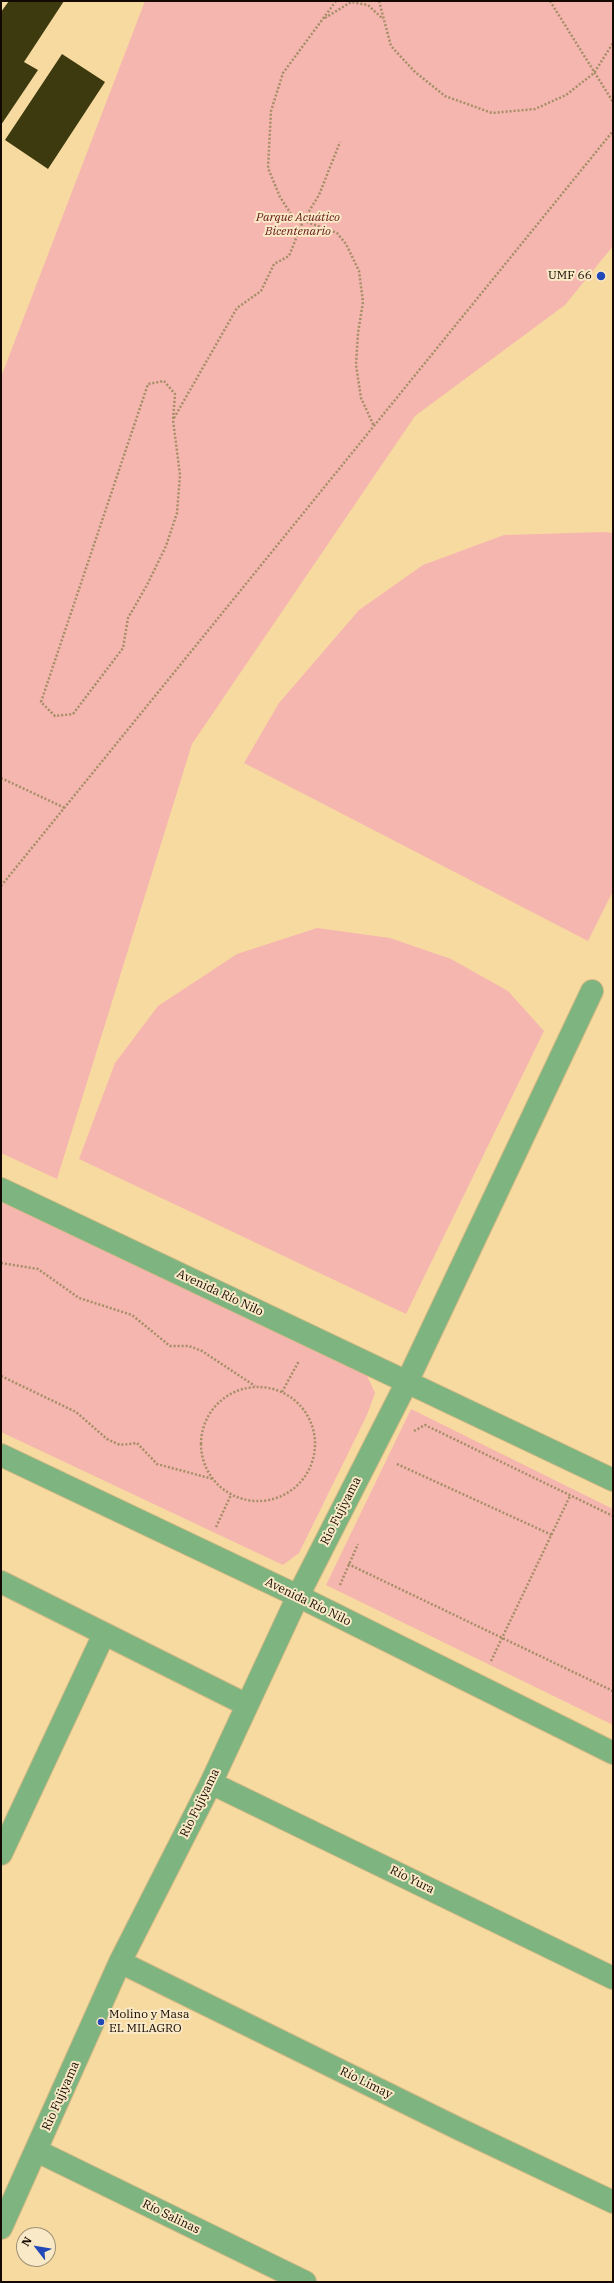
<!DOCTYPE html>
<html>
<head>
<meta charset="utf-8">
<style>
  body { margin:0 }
  #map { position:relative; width:614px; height:2283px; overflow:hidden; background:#f7da9f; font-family:"IBM Plex Serif",serif }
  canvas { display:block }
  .frame { position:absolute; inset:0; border:2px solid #130900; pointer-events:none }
  .north { position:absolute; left:16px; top:2227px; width:40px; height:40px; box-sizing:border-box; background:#fae9c6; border:1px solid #9e8f77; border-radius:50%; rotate:301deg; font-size:11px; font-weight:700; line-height:16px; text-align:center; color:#130900 }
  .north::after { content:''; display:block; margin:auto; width:14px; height:18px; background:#2249b7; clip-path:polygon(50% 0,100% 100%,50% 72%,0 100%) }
</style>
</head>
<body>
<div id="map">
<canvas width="614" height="2283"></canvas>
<div class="frame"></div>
<div class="north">N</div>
</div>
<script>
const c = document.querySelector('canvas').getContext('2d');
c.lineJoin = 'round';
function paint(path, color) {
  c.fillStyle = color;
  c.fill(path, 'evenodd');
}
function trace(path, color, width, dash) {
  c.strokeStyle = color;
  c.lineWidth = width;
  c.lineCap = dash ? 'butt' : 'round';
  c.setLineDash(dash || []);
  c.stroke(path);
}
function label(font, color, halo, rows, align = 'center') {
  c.font = font + ' "IBM Plex Serif",serif';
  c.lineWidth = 4;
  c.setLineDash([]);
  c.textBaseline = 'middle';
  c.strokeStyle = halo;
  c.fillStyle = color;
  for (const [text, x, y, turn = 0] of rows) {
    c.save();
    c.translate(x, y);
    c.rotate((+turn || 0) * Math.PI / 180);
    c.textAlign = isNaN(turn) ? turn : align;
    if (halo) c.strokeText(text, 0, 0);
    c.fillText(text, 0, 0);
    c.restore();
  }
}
paint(new Path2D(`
  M145 1H613V246L565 305 415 416 192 744 57 1179 1 1153V377Z
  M605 532 613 533V891L588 941 244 763 279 703 359 610 423 565 504 535Z
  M317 928 390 938 451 959 508 991 544 1031 406 1314 79 1159 115 1063 158 1006 237 954Z
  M1 1197 364 1369 375 1393 367 1415 299 1553 283 1565 1 1432Z
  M411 1409 613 1509V1725L326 1585Z`), '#f6b6b0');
paint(new Path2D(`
  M9 1H64L24 62 38 70 1 125V12Z
  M62 54 105 82 48 169 5 140Z`), '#3e3a10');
const minor = new Path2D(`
  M1 1189 613 1480
  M1 1455 298 1596 613 1753
  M1 1582 247 1705
  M211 1783 613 1978
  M1 1854 104 1634
  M120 1962 457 2128 613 2202
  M37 2151 305 2282
  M1 2228 120 1962 211 1783 298 1596 407 1382 592 991`);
trace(minor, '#d3b986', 24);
trace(new Path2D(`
  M336 1 283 73 271 111 268 168 280 197 293 217 337 233 346 244 359 271 363 302 358 333 356 365 361 398 374 426
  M379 1 391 46 414 71 445 96 492 113 535 109 566 95 594 73 613 43
  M550 1 613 102
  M325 18 351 2 368 5 383 19
  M164 381 175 394 173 420 180 475 177 513 166 546 147 585 128 618 123 648 73 714 55 716 41 702 148 384Z
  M174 418 237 308 261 291 274 264 289 256 303 221 319 195 340 142
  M1 778 65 808
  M1 886 613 131
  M1 1263 38 1269 79 1298 132 1315 170 1346H189L202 1351 255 1386
  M1 1376 76 1412 107 1439 120 1445 137 1443 157 1464 213 1479
  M201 1444a57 57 0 1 1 114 0a57 57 0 1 1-114 0Z
  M282 1392 299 1361
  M414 1431 425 1425 613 1516
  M397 1464 552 1535
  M216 1527 231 1495
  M348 1564 613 1691
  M340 1585 358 1544
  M491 1661 570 1496`), '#a48e65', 2.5, [2, 2]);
trace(minor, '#7eb47f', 22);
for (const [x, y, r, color] of [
  [601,276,5,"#2249b7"],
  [101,2022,4,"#2249b7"]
]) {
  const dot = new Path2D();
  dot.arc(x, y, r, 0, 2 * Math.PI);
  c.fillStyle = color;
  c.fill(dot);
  trace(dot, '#fae9c6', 1.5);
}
label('italic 12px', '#651919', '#fae9c6', [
  ["Parque Acuático",298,218],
  ["Bicentenario",298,232]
]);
label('12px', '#130900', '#fae9c6', [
  ["UMF 66",592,276],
  ["Molino y Masa",109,2015,"left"],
  ["EL MILAGRO",109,2029,"left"]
], 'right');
label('12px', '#130900', '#fae9c6', [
  ["Avenida Río Nilo",220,1293,25],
  ["Rio Fujiyama",341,1511,-63],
  ["Avenida Río Nilo",308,1602,26],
  ["Rio Fujiyama",200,1803,-64],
  ["Río Yura",412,1880,26],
  ["Río Limay",366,2083,26],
  ["Rio Fujiyama",61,2096,-66],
  ["Río Salinas",171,2217,26]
]);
</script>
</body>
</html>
